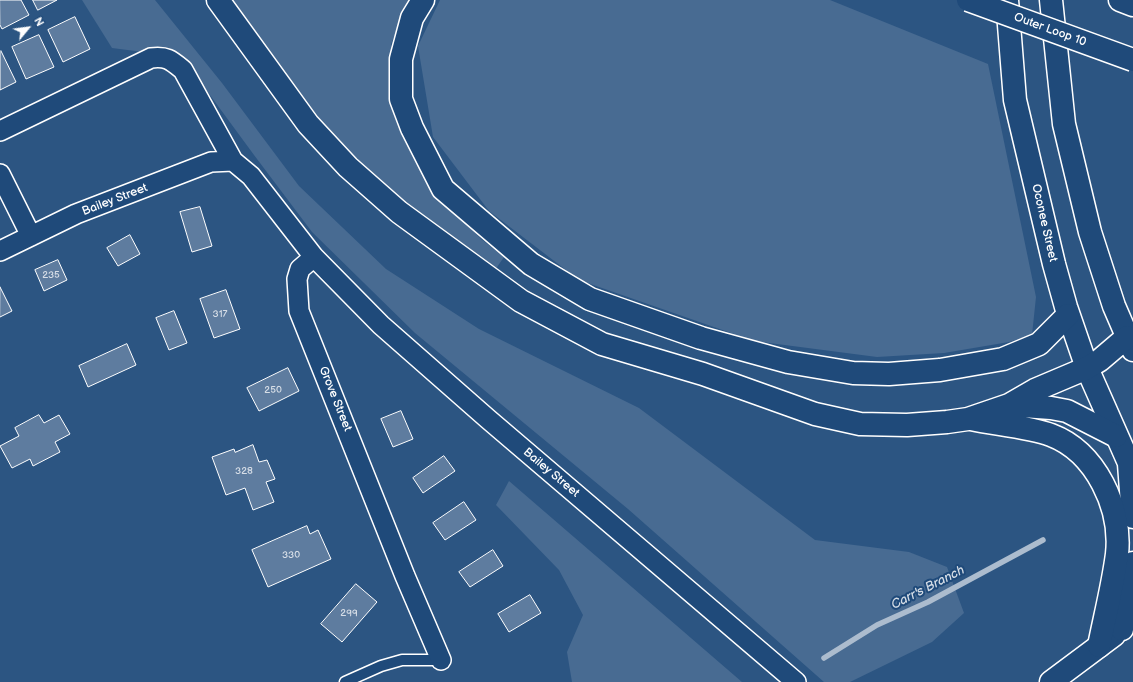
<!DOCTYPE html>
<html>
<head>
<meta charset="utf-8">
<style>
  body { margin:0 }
  #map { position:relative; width:1133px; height:682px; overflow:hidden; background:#2c5582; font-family:"Balsamiq Sans",sans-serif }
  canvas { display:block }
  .north { position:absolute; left:8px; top:8px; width:40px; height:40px; -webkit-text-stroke:3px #1f4a7a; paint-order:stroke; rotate:61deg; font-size:11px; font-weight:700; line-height:16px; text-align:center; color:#fff }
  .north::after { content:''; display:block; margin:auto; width:14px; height:18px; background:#fff; clip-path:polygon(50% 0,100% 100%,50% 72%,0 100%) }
</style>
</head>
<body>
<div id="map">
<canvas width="1133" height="682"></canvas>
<div class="north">N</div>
</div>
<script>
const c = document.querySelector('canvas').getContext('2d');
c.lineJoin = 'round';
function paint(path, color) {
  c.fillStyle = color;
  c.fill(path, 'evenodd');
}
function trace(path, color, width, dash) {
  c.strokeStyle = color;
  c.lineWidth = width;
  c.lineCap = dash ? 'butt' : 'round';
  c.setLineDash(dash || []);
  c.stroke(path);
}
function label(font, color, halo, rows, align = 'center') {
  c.font = font + ' "Balsamiq Sans",sans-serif';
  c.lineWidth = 4;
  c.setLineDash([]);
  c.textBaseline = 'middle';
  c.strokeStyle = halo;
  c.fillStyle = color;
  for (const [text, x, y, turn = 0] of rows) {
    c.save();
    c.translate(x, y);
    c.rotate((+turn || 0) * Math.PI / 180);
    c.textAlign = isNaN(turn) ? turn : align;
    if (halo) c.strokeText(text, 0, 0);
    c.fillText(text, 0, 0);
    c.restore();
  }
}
paint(new Path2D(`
  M82 0H155L222 83 299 186 386 269 479 329 639 408 815 540 909 552 947 567 964 613 932 642 850 682H824L628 509 415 333 312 232 254 155 182 57 112 48Z
  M232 0H409L391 44V101L415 160 445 202 481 239 504 257 495 270 468 252 375 179 328 130 288 81Z
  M440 0H830L988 64 1036 297 1032 335 1009 342 944 353 877 357 754 341 579 280 489 211 433 137 418 46Z
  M509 481 742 682H572L567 652 583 615 559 570 496 505Z`), '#486b92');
trace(new Path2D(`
  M824 658 877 625 928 602 1043 540`), '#acbcce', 5.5);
const building = new Path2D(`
  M0 0H21L29 15 2 29 0 25Z
  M33 0H57L38 10Z
  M75 17 90 49 63 62 48 30Z
  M39 35 54 67 26 79 12 47Z
  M1 51 16 82 0 90V52Z
  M200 207 212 246 192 252 180 212Z
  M130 235 140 254 118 266 107 248Z
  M58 260 67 280 44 291 35 270Z
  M0 287 12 311 0 317Z
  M226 290 240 329 214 338 200 299Z
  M174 311 187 343 169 350 156 318Z
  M127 344 136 365 88 387 79 366Z
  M288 368 299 391 259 411 247 388Z
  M401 411 413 439 393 447 381 419Z
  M39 415 44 423 59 415 70 434 55 442 60 452 33 466 30 459 12 468 0 446 19 436 15 428Z
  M253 445 259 462 267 460 275 479 266 482 274 502 253 510 245 488 226 495 212 457 234 449 235 452Z
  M444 456 455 471 423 493 413 478Z
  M464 502 476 520 445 540 433 523Z
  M307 526 310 534 318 530 331 559 268 587 252 550Z
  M493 550 503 566 470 587 459 572Z
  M356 584 377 602 342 642 321 624Z
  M530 595 541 613 509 632 498 614Z`);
paint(building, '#5e7c9f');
trace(building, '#fff', 1);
const service = new Path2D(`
  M345 682 381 666 402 660H441`);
const minor = new Path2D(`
  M0 131 151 58C167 56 171 60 183 70L233 161 251 176 314 257 381 325 488 419 796 682
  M0 174 31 236
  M0 251 76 214 211 162 233 161
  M314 257 300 269 297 279 299 311 405 576 441 660`);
const secondary = new Path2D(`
  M1051 682 1114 635`);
const trunk = new Path2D(`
  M1007 0 1015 100 1054 264 1066 307 1087 368 1133 472
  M1051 0 1064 124 1090 232 1114 306 1133 350
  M1129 464 1133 517
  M1122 629 1133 563`);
const motorway = new Path2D(`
  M218 0 308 124 348 167 399 212 521 301 602 344 703 374 815 414 860 424 907 425 947 422 968 419 1009 405 1035 390 1087 368 1100 360 1127 337
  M423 0 412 18 401 59V99L412 128 443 189 531 264 590 299 701 338 788 362 853 373 889 374 940 370 1003 359 1039 344 1068 315
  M1120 0 1133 5
  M1009 405 1051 408 1067 411 1116 436
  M971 419C994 424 1030 427 1051 435 1096 452 1122 508 1117 554 1113 585 1105 616 1099 646`);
trace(service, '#fff', 13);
trace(minor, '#fff', 22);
trace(secondary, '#fff', 25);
trace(trunk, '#fff', 25);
trace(motorway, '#fff', 25);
trace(service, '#1f4a7a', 10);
trace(minor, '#1f4a7a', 19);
trace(secondary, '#1f4a7a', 22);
trace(trunk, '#1f4a7a', 22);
trace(motorway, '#1f4a7a', 22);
const motorwayBridge = new Path2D(`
  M968 0 1133 60`);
trace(motorwayBridge, '#fff', 25, []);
trace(motorwayBridge, '#1f4a7a', 22);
label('10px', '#d7dee7', null, [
  ["235",51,275],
  ["317",220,314],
  ["250",273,390],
  ["328",244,471],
  ["330",291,555],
  ["299",349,613]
]);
label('12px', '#fff', '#1f4a7a', [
  ["Outer Loop 10",1050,30,20],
  ["Bailey Street",115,200,-21],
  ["Oconee Street",1044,223,77],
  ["Grove Street",335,399,68],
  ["Bailey Street",551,473,40]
]);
label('italic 13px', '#d5dde6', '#1f4a7a', [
  ["Carr's Branch",928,588,-27]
]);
</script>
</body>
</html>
